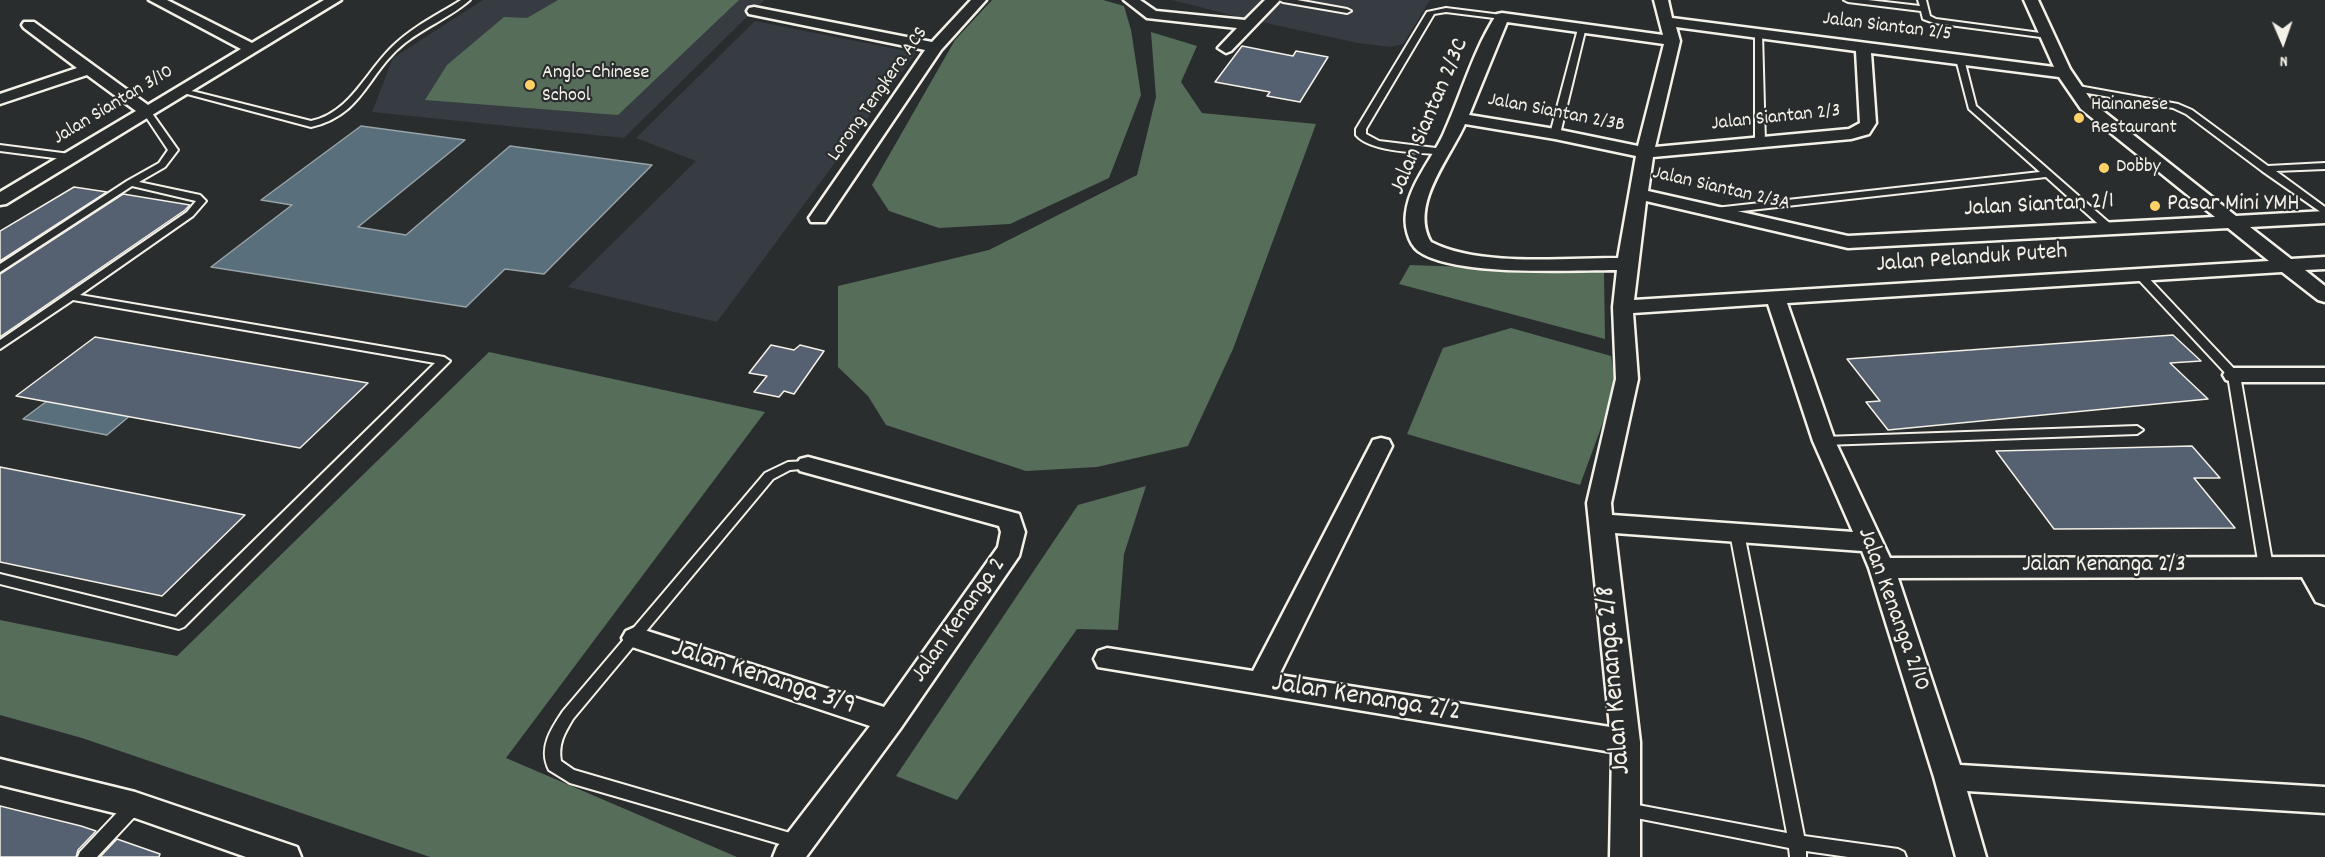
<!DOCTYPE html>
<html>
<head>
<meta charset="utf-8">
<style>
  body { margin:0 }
  #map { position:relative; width:2325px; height:857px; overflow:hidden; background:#2a2d2e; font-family:Dekko,sans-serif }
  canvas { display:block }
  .north { position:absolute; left:2253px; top:12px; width:60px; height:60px; -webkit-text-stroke:4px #2a2d2e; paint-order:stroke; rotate:178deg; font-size:16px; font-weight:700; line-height:24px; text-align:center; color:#f4f1e8 }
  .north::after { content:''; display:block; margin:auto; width:21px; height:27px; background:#f4f1e8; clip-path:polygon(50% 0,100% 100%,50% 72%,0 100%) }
</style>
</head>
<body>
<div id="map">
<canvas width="2325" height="857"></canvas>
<div class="north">N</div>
</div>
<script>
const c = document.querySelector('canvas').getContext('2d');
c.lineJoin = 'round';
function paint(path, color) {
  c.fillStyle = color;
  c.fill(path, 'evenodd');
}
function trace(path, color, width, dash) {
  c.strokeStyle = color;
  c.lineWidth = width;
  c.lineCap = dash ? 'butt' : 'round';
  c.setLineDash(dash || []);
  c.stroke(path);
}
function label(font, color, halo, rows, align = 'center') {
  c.font = font + ' Dekko,sans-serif';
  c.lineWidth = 4.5;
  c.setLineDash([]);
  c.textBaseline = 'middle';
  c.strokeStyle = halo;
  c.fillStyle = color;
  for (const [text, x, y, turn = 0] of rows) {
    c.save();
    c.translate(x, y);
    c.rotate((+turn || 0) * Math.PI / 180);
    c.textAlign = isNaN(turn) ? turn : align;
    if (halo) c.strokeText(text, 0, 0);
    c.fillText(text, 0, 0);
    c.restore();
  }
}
paint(new Path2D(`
  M483 0H764L624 138 372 112 393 58Z
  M1172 0H1430L1403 44 1390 47 1358 43 1243 18Z
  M755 21 916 53 717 322 568 287 696 161 636 138Z`), '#373c42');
paint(new Path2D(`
  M558 0H739L618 115 425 100 447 65 504 17 527 18Z
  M992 0H1103L1124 6 1131 30 1141 95 1109 178 1010 224 939 228 889 211 872 185 955 40Z
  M1151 32 1197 46 1181 82 1202 113 1316 124 1233 349 1188 446 1097 467 1026 471 886 425 868 396 838 367V286L989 250 1137 175 1156 97Z
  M1410 265 1604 272 1605 339 1399 284Z
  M1511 328 1611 356 1616 387 1580 485 1407 434 1443 348Z
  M489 352 765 412 506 758 737 857H430L82 738 0 715V620L177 656Z
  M1146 486 1124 554 1118 630 1077 629 957 800 896 776 1078 505Z`), '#566d5a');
const water = new Path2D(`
  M361 126 465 140 358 227 406 235 510 146 652 165 544 274 505 269 466 307 211 267 292 205 261 200Z
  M63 389 145 403 107 435 23 419Z`);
paint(water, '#596f7b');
trace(water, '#97a3a7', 1.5);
const building = new Path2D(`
  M1242 46 1293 56 1296 51 1328 57 1300 102 1267 96 1270 92 1215 82Z
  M74 187 107 192 0 261V231Z
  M123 194 190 205 185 210 0 337V274Z
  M2173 335 2201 361 2170 363 2208 399 1888 430 1866 402 1880 401 1847 359Z
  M95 337 368 383 300 448 16 396Z
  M771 345 794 350 800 345 824 351 794 394 784 391 779 397 754 392 767 376 749 373Z
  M2192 446 2220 478H2194L2235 528 2054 529 1996 451Z
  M0 467 245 515 162 596 0 562Z
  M0 806 81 826 96 831 78 850 76 857H0Z
  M117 839 160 854 159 857H100Z`);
paint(building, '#556070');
trace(building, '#f4f1e8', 1.5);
const service = new Path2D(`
  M461 0H470C451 17 425 27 405 43 367 73 364 115 311 127L176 91 180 88 311 121C351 113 367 69 395 44 414 26 439 14 461 0Z
  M1279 0H1297L1347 9 1351 11 1347 13 1283 2Z
  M1844 0H1868L1920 6 1918 0H1926L1930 16 1936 19 2048 34 2052 36 2048 38 1934 23 1923 19 1921 11 1848 2Z
  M1446 8 1502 15 1506 17 1502 19 1446 12 1434 14 1366 129V134L1379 141 1444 149 1449 152 1444 155C1421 152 1371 153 1356 135V129L1427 12Z
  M1579 25 1586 27 1560 134 1555 137 1550 134Z
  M1755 31 1762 33 1765 143 1760 146 1755 143Z
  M1957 57 1964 59 1976 106 2114 227V231H2106L2046 177 1715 214 1710 211 1715 208 2040 172 1969 109 1956 59Z
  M2073 85 2178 104 2192 110 2268 166 2325 163V169L2276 171 2325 207V215L2262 171 2186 114 2173 108 2070 90 2069 88Z
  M146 108 149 109 178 150 165 167 139 182 200 195 206 201 193 216 80 295 444 357 450 361 184 627 179 629 0 584V574L176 617 435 363 73 300 0 349V340L187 212 196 201 132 186 0 272V264L127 181 159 163 168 150 142 111Z
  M0 145 70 154 75 157 70 160 0 151Z
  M2139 271 2143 272 2240 375 2273 567 2271 571H2261L2259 567 2228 376 2135 276 2134 274 2135 272Z
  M2137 426 2143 430 2137 434 1824 445 1818 441 1824 437Z
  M808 461 814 465 812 468 790 470 773 479 573 719C564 734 558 744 561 761L574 770 797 835 803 837 805 842 803 847 797 849 570 783 549 770C538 748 551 729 563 711L765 473 788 462Z
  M1737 528 1742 530 1744 533 1804 836 1898 849 1904 852 1906 857H1848L1806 851V857H1790L1789 848 1621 815 1619 810 1621 805 1627 803 1787 833 1730 533 1732 530Z
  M135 798 141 800 143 805 141 810 97 857H78L80 852 129 800Z`);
const minor = new Path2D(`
  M149 0H167L252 43 324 0H341L6 204 0 205V192L136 111 87 75 0 104V94L77 68 24 28 22 25 24 22H34L148 105 241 49Z
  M971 0H986L941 50 825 222H811L809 218 925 50 754 15 749 14 747 11 749 8 754 7 932 42Z
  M1124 0H1140L1156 11 1245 20 1265 0H1280L1231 51 1226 53 1218 48 1237 28 1147 18Z
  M1654 0H1668L1672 18 2054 67 2024 0H2038L2070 69 2093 103 2236 216 2325 211V223L2250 227 2291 259 2325 257V269L2305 270 2325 286V302L2318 300 2282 272 1787 303 1835 441 1890 558 2325 557V605L2316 602 2302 577 1898 578 1960 765 2325 787V813L1967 791 1986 857H1956L1934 777 1869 568 1862 551 1615 533 1640 742V857H1610L1612 752 1098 667 1094 659 1098 651 1107 648 1253 671 1370 446 1373 440 1381 438 1389 440 1392 446 1279 675 1610 727 1587 503 1616 379 1613 307 1617 270C1571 270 1454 277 1418 251 1408 243 1404 225 1406 213 1409 185 1431 160 1443 135 1461 96 1473 50 1497 14L1502 13 1663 35ZM1507 22 1664 44 1638 146 1555 129 1469 115ZM1676 27 1856 51 1860 123 1849 129 1655 147 1680 41ZM1871 53 2059 77 2081 109 2215 217 1848 236 1648 191 1653 157 1851 139 1869 134 1876 123ZM1465 124 1555 139 1636 156 1618 258C1564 258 1479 267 1431 242 1409 205 1450 158 1465 124ZM1646 201 1848 248 2228 228 2269 261 1634 300ZM1768 304 1813 441 1853 532 1612 515 1611 503 1638 379 1633 313Z
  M2234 368H2325V382H2234L2226 380 2223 375 2226 370Z
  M808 457 1019 514 1025 532 1019 556 900 729 806 857H773L777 847 870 726 626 645 622 638 626 631 635 627 884 707 998 547 1001 532 999 526 800 471 796 465 800 459Z
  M0 759 135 792 297 847 301 857H246L135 818 0 785Z`);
trace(service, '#f4f1e8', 4);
trace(minor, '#f4f1e8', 5);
paint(service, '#2a2d2e');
paint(minor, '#2a2d2e');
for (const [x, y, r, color] of [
  [530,85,6,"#ffd166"],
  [2079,118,6,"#ffd166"],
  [2104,168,6,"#ffd166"],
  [2155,206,6,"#ffd166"]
]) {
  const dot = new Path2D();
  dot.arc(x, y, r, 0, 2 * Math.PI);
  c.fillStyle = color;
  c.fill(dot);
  trace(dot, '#2a2d2e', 2);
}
label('20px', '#f4f1e8', '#2a2d2e', [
  ["Jalan Siantan 2/5",1887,28,7],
  ["Lorong Tengkera ACS",879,95,-55],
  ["Jalan Siantan 3/10",114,106,-31],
  ["Jalan Siantan 2/3B",1556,114,11],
  ["Jalan Siantan 2/3",1776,119,-6],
  ["Jalan Siantan 2/3A",1721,190,13]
]);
label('20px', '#f4f1e8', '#2a2d2e', [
  ["Anglo-Chinese",542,74],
  ["School",542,97],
  ["Hainanese",2091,106],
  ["Restaurant",2091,129],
  ["Dobby",2116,168]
], 'left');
label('24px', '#f4f1e8', '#2a2d2e', [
  ["Jalan Siantan 2/3C",1431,117,-67],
  ["Jalan Siantan 2/1",2039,207,-3],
  ["Jalan Pelanduk Puteh",1972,260,-4],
  ["Jalan Kenanga 2/3",2104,567],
  ["Jalan Kenanga 2/10",1892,610,70],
  ["Jalan Kenanga 2",960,621,-55]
]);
label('24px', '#f4f1e8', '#2a2d2e', [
  ["Pasar Mini YMH",2167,206]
], 'left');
label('28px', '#f4f1e8', '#2a2d2e', [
  ["Jalan Kenanga 3/9",763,679,18],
  ["Jalan Kenanga 2/8",1616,680,-95],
  ["Jalan Kenanga 2/2",1366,700,9]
]);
</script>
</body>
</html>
